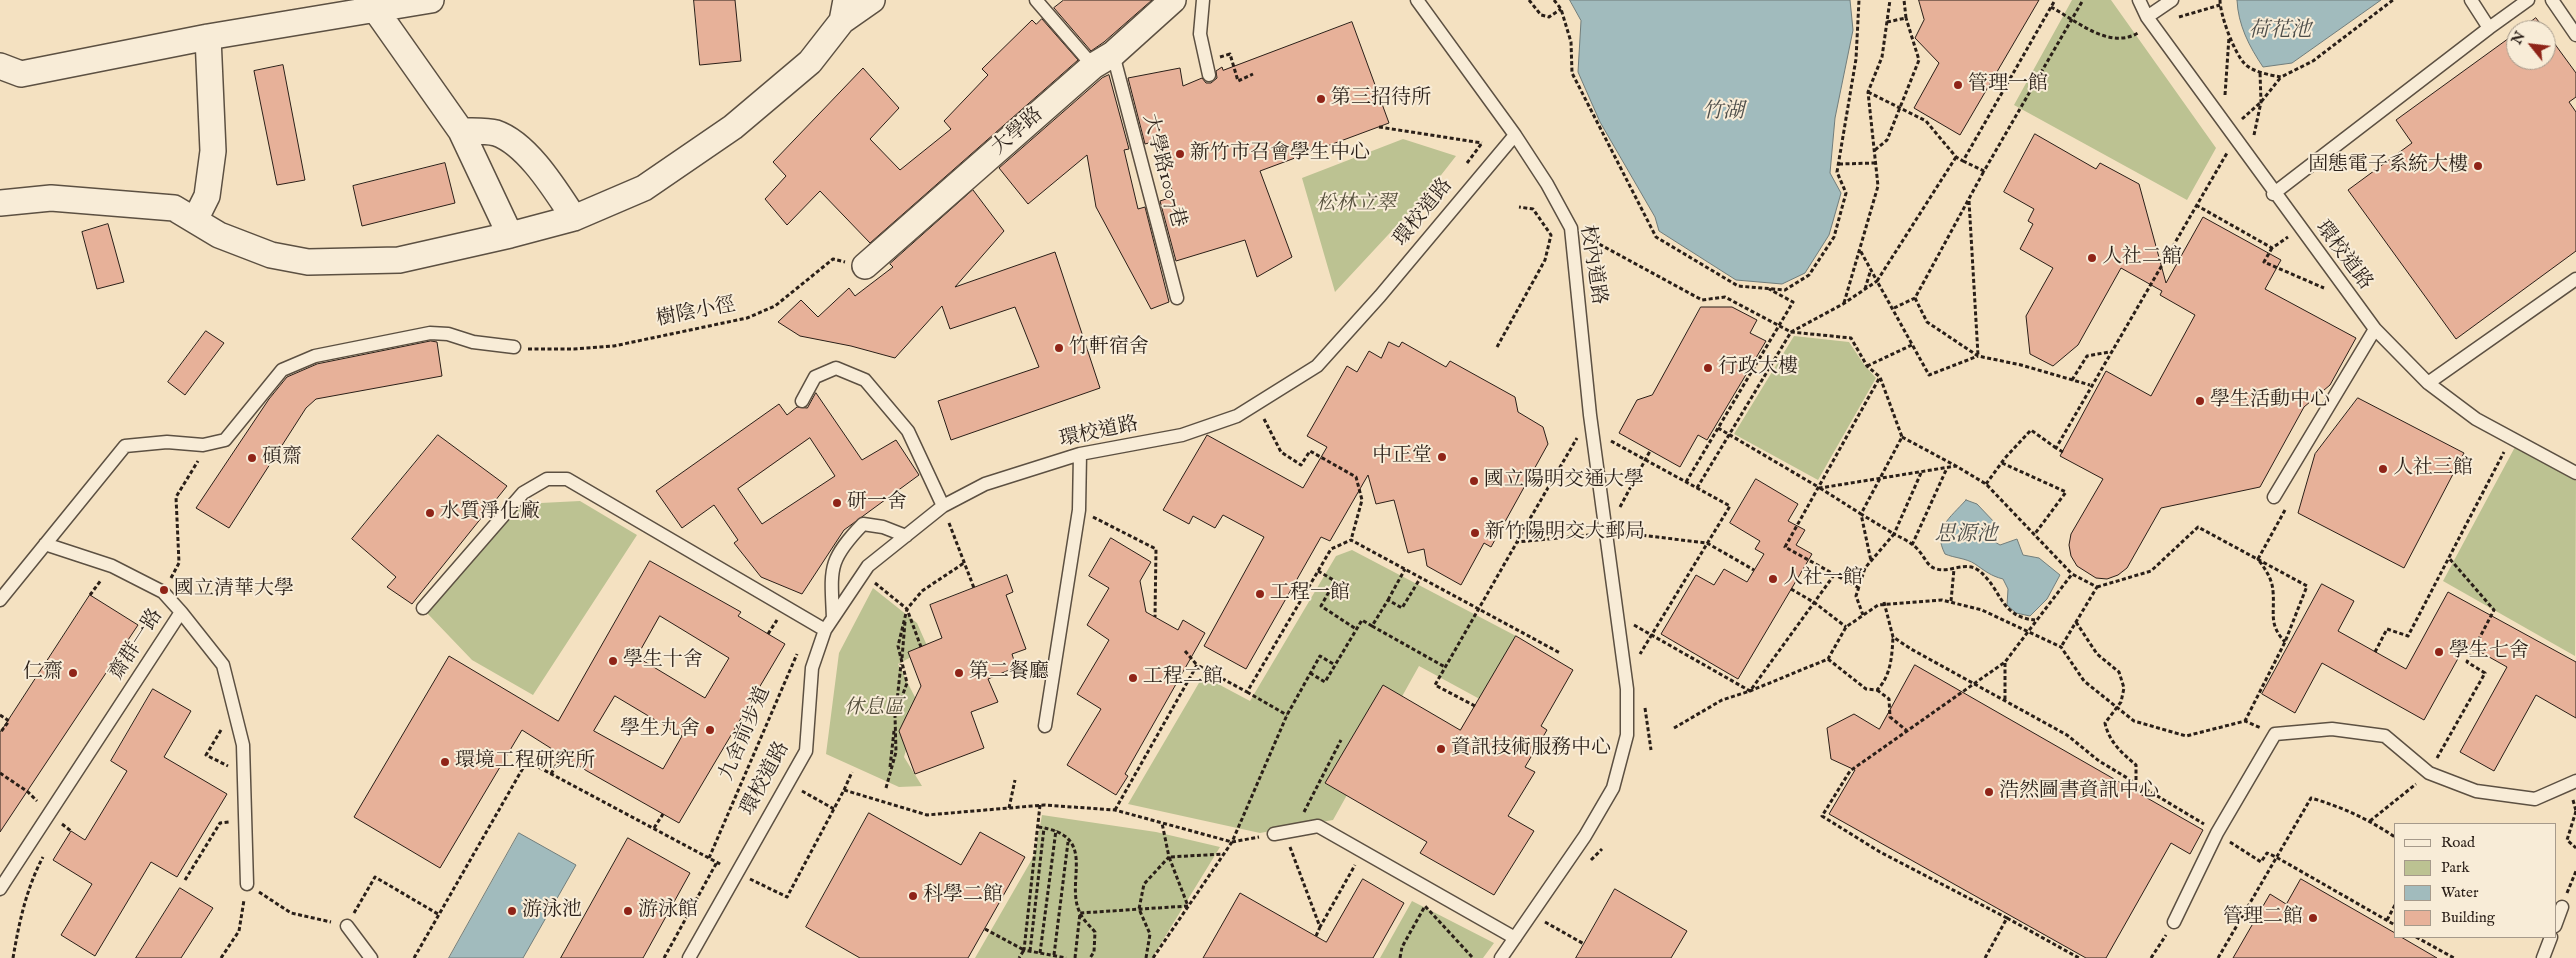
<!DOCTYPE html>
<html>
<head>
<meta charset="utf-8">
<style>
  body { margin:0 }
  #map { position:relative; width:2576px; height:958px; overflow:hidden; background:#f4e1c1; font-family:"IM FELL English",serif }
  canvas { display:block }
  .legend { position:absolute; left:2394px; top:823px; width:162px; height:115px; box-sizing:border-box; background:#f8ecd7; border:1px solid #a69a8b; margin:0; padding:6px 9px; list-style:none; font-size:15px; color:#2a1f18 }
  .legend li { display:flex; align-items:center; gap:10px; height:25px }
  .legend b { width:25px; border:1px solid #a69a8b }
  .north { position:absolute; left:2506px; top:20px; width:50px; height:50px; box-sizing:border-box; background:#f8ecd7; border:1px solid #a69a8b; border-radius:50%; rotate:299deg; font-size:14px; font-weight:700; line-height:20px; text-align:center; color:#2a1f18 }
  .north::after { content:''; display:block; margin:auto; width:18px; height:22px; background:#8f2418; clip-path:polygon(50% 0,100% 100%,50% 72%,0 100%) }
</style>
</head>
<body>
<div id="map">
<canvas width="2576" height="958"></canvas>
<ul class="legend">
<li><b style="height:6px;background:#f8ecd7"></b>Road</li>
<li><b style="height:14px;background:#bcc292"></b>Park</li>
<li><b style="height:14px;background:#a1bbbd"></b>Water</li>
<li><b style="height:14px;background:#e7b199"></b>Building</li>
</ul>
<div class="north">N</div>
</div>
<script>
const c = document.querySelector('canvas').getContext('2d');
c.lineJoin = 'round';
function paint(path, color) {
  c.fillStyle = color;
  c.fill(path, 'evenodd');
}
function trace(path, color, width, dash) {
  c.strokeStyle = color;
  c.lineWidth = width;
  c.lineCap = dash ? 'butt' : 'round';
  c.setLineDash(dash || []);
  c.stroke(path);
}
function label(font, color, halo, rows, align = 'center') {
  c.font = font + ' "IM FELL English","Noto Serif TC",serif';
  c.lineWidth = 4;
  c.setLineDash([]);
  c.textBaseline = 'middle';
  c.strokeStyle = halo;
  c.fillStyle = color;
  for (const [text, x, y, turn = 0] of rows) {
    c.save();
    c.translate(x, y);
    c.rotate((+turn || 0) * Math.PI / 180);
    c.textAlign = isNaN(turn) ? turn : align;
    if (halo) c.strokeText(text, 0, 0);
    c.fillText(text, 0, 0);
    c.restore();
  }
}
paint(new Path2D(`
  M2072 0H2111L2216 148 2187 200 2014 105Z
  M1403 139 1456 156 1427 193 1335 292 1302 178Z
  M1794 336 1849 342 1865 366 1876 378 1818 480 1734 434Z
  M2515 447 2576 481 2575 656 2443 581Z
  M580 501 637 535 533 695 472 660 427 613 521 504Z
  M1352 550 1516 636 1532 651 1498 709 1419 666 1333 820 1260 833 1128 804 1203 676 1250 701 1336 556Z
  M873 588 917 623 928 648 898 664 919 705 904 757 922 786 899 787 826 754 839 653Z
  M1042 815 1156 832 1220 847 1152 958H975L1035 854Z
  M1412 901 1494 943 1483 958H1380Z`), '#bcc292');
const water = new Path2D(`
  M1570 0H1850L1853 30 1835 118 1830 173 1841 193 1829 235 1805 273 1782 284 1736 280 1659 231 1655 217 1600 122 1578 72 1581 21Z
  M2237 0H2381L2292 63 2263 67C2249 46 2238 25 2237 0Z
  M1966 500 1977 504 1996 524 1990 539 2000 545 2017 539 2023 555 2039 558 2060 575 2047 599 2030 616 2016 613 2007 605 2008 589 2003 579C1991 576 1985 571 1975 564 1966 558 1954 558 1945 554 1932 529 1950 518 1966 500Z
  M519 833 576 865 523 958H449Z`);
paint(water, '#a1bbbd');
trace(water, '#717d7b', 1);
const building = new Path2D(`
  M694 0H735L741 61 700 65Z
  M1064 0H1152L1104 42 1091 51 1054 8Z
  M1919 0H2039L1960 135 1914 108 1939 63 1915 38 1924 20Z
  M2536 18 2545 30H2520Z
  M1042 19 1078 60 870 243 820 191 787 225 765 199 786 176 773 162 863 68 899 108 870 139 900 170 951 129 944 121 988 75 982 69 1032 20 1036 24Z
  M1352 22 1389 123 1260 171 1292 257 1257 277 1245 240 1176 261 1160 201 1169 198V195L1173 193 1156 141 1145 144 1128 78 1180 68 1183 86 1202 78 1206 83H1211L1217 78 1216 71 1222 67 1223 70Z
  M2546 32 2576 73V97L2569 102 2576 112V251L2456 339 2348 190 2412 143 2396 120 2516 33V60H2546Z
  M283 65 305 180 277 185 254 71Z
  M1109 75 1129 149 1124 150 1138 209 1145 207 1169 302 1151 309 1096 207 1087 155 1028 204 999 168 1102 78Z
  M2035 134 2096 169 2100 163 2139 184 2166 283 2203 217 2281 260 2265 289 2356 338 2330 385 2304 407 2260 487 2161 508 2127 568 2118 575 2107 579 2096 578 2077 566 2071 556 2069 545 2071 534 2103 479 2060 456 2106 371 2151 396 2195 315 2160 295 2162 291 2121 268 2078 345 2053 366 2030 354 2026 316 2053 268 2020 249 2033 224 2028 221 2034 209 2004 192Z
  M445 163 455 203 362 226 353 186Z
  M973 190 1004 231 955 287 1055 252 1100 388 951 440 938 401 1039 367 1015 307 950 329 942 306 895 358 851 346 800 336 778 322 801 300 818 317 849 288 855 296 893 267 890 264Z
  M108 224 124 282 97 289 82 232Z
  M1701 307H1732L1757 320 1750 333 1766 341 1707 440 1698 435 1680 467 1619 433 1637 400 1652 395Z
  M206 331 224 343 185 395 168 382Z
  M431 341 437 342 442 376 316 399 306 408 229 528 196 508 269 399 287 377 317 364Z
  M1389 342 1399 347 1402 342 1446 367 1450 361 1515 397 1518 412 1543 427 1548 444 1491 547 1484 543 1461 585 1427 566 1424 549 1408 553 1394 500 1376 504 1368 475 1330 541 1321 537 1246 669 1204 646 1264 537 1223 515 1215 528 1193 516 1189 524 1163 510 1207 435 1303 488 1327 447 1307 436 1347 366 1357 372 1369 351 1381 358Z
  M816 393 862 460 896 440 919 475 844 530 802 594 761 577 734 543 738 540 714 505 682 528 656 491 779 404 787 415 797 407 807 408ZM810 438 835 476 762 524 738 489Z
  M2358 398 2464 453 2404 568 2298 513 2315 454Z
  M438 435 507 486 412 604 387 587 396 577 352 539Z
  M1756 479 1798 504 1788 521 1805 530 1796 545 1812 554 1738 679 1661 634 1696 575 1714 585 1724 569 1747 582 1764 554 1755 549 1760 541 1730 523Z
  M1111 538 1151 562 1140 581 1146 612 1178 630 1183 620 1205 633 1125 774 1128 776 1116 795 1067 765 1101 709 1077 694 1109 640 1087 625 1109 588 1089 576Z
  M650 561 741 612 738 616 785 644 679 823 587 771 522 730 440 868 354 817 449 656 558 721ZM660 616 729 658 705 698 637 657ZM615 696 682 736 663 769 594 731Z
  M1007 575 1013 592 1006 595 1026 649 1012 654 1016 667 988 679 998 702 971 712 984 748 915 774 899 731 921 686 908 652 942 638 930 605Z
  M2322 584 2354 601 2338 631 2406 669 2448 592 2576 662V718L2536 695 2494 771 2460 752 2507 667 2466 644 2424 720 2322 663 2295 713 2262 694Z
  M90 595 138 625 0 832V733Z
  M1516 636 1573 670 1541 726 1547 730 1525 767 1535 772 1508 816 1534 831 1494 895 1420 853 1427 842 1325 783 1383 685 1460 730Z
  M1915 665 2203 830 2190 854 2171 843 2106 958H2086L1829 814 1855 770 1831 759 1827 728 1854 714 1879 729Z
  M153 689 191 711 164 757 227 794 177 877 151 862 95 956 61 935 92 884 53 860 71 831 85 840 127 771 111 761Z
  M869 813 961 865 980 832 1025 857 968 958H860L806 927Z
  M628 838 690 873 643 958H561Z
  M1363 879 1404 903 1373 958H1203L1240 893 1326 942Z
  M2301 879 2395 933V937H2401L2437 958H2233L2270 894 2286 904Z
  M180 888 213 908 181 958H136Z
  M1615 889 1687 931 1671 958H1576Z`);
paint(building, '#e7b199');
trace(building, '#2a1f18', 1);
const lane = new Path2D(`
  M1036 0 1093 66
  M1203 0 1200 34 1209 75
  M1417 0 1515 135 1547 184 1571 228 1590 415 1627 689V735L1613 788 1585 836 1501 958
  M2139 0 2147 17 2375 329 2428 383 2476 419 2576 473
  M2552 0 2576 35
  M2147 17 2172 0
  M2489 28 2528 0
  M1113 54 1177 298
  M2273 194 2489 28 2471 0
  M2428 383 2576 279
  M802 401 815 377 836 368 865 380 908 431 943 506
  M2274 497 2375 329
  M0 600 125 446 167 442 203 445 225 440 282 370 315 356 430 333 448 334 473 342 514 347
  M423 608 523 493 547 479H567L825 630
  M181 612 223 665 243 745 247 884
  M833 618C831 569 827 561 863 524L883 527 906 536
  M1045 726 1079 510 1080 454
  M1274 834 1318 826 1515 938
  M0 889 181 612 163 592 112 566 45 544
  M2174 922 2217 833 2275 734 2332 729 2385 736 2429 773 2476 791 2535 799 2576 781
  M347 926 371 958
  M2555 926 2562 907
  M689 958 806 751 812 668 825 630 868 566 943 506 985 484 1080 454 1182 435 1237 416 1317 366 1380 296 1515 135
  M2543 958 2551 937`);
const street = new Path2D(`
  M375 9 461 131 510 235
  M842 21 872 0
  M0 66 21 74 208 37 431 0
  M461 131C471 131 486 130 496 133 528 144 556 191 574 218
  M0 203 51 198 174 208 219 235 271 255 308 262 399 260 510 235 574 218 644 188 733 127 810 62 842 21 846 0
  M195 220 207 196 213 151 208 37
  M865 266 1093 66 1113 54 1173 0`);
trace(lane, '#5c5042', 15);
trace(street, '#5c5042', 28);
trace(new Path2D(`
  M1529 0 1541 15 1549 17 1561 9
  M1554 0 1561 9 1571 42 1572 73 1656 237 1738 286 1785 290 1809 275 1834 237 1846 193 1837 172 1856 59 1859 0
  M2220 0C2220 15 2234 52 2244 63 2252 72 2270 75 2281 77L2313 61 2393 0
  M2051 7C2077 21 2109 50 2138 33
  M2179 17 2220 5
  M1887 22 1906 18 1904 0
  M1220 57 1230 54 1238 81 1253 74
  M1868 92 1926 121 1956 157 1963 161 2055 0
  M2225 95 2229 37
  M2242 119 2261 102 2281 77
  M1379 127 1482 143
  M2254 135 2261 102 2260 72
  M1875 150 1887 140 1919 60 1906 18
  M1956 157 1877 281 1929 375 1978 356
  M1963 161 1984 171 2083 0
  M1467 163 1482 143
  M1839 164 1876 163
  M1969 201 1978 355
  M2196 205 2272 248 2288 237
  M1588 238 1702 300 1725 297 1791 332 1851 338 1867 366 1880 377 1902 437 1861 514 1894 534 1865 568 1856 596 1863 615
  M2272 248 2264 262 2324 288
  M1865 289 1871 269
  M1915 298 1927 322 1978 356 2021 365 2090 385
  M1844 303 1878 186 1868 92 1882 57 1890 0
  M1894 308 1915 298 1984 171
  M1497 347 1545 260 1551 235 1533 209 1519 207
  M528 349H574L614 346 747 318 775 306 833 259 845 262
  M1867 366 1914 344
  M2072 380 2087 356 2109 352
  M1264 419 1281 452 1301 465 1310 451 1356 477 1362 500 1351 540
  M1718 428 1820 488 1956 466 1986 484 2072 574
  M1902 437 1956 466
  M1611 441 1730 506 1640 654
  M2063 452 2056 448 2227 153
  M2002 463 2066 492 2034 535
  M1921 473 1894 534C1902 538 1913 543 1919 551 1925 557 1927 567 1937 569 1950 573 1965 561 1978 570 2002 588 1999 617 2035 620
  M1686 482 1793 302 1769 289
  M1986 484 2005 458 2031 430 2056 448
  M1697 488 1791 332 1843 304 1877 281 1860 250
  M1820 488 1861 514 1871 561
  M1620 507 1650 451
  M2285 510 2258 559C2265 569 2272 578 2273 591 2275 613 2268 624 2285 642
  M1093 517 1156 549 1155 617
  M949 523 974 588
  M1623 533 1707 543 1754 570
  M1517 541 1577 438
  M1912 545 1947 468
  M1318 571 1335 581 1321 606 1356 629
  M171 578 179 563 176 497 198 461
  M875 583 907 609 921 647
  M2097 587 2151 571 2198 527 2307 586 2285 642 2245 721
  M1859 588 1785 547 1880 377
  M1791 589 1815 603 1846 627
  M90 595 101 580
  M1388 600 1405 569
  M1951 601 1954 569
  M1884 602 1893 637 1911 649 2067 735 2099 761 2204 824
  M2076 622 2097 654 2119 672 2124 688 2121 702 2105 723C2109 742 2122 753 2136 765V783
  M1634 625 1750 691 1834 575
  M1372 626 1445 667
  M768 634 777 620
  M1185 651 1197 665
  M2375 652 2387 629 2408 636 2504 452
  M902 658 905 622
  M1828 659 1866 689 1877 690C1891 676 1892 656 1893 637
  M2005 663V700
  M1310 673 1325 682 1362 620 1372 626 1388 600 1402 608 1421 577
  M1877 690 1889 699 1890 717 1906 730
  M1247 692 1287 715
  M1475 706 1435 685 1517 542 1589 535
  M1645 708 1651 750
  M896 710 901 664
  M0 715 9 721 0 733
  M1674 728 1722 700 1750 691 1828 659 1846 627 1878 605 1942 600 1982 610 2061 647 2084 681 2134 721 2186 736 2245 721 2261 728
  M221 730 206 755 228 766
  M2437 758 2485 673 2467 662 2494 610 2449 558
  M890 767 894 731
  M0 773 28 792 37 801
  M551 774 562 755
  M886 788 896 752 895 716 907 683 898 646 907 609 922 591 964 563
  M844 790 852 772
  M802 791 834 809
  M2573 800 2576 811
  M1040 805 1024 950 1066 958
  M1009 808 1015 780
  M1115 810 1197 665 1247 692 1331 549 1351 540 1560 653
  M2576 811 2567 840 2576 848
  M1304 812 1341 740
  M2370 821 2416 784
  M62 824 71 831
  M1038 827C1100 835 1064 881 1080 913 1083 920 1090 926 1095 932L1094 952 1090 958
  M654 828 663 814
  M2230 842 2261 862 2267 853 2276 857 2395 925
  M1290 847 1320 927 1355 865
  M709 858 797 654
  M1591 860 1602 849
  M750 879 787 897 844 790 927 815 1044 805 1115 810 1232 842 1259 837
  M185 880 220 823 229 822
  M259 892 291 913 331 922
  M2567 893 2576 871
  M354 913 375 877 438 914
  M2007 918 2079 958
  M2387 920 2395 905
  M1545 922 1584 944
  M985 929 1024 950 1019 958
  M1316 936 1320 927
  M2416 937 2454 958
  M1030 951 1044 828
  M1040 953 1056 830
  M1054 955 1068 842
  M13 958C19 923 26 889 43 857
  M221 958 239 931 244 900
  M414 958 527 761 722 865
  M664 958 717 862
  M1075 958 1080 913 1188 906 1169 857 1224 854
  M1146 958 1150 934 1139 909 1144 884 1169 857 1162 823
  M1153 958 1232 842 1287 715 1320 656 1335 665
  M1400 958 1402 947 1425 906 1473 958
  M1985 958 2007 918 1880 852 1822 816 1850 771 2005 662 2072 574 2097 587 2061 647
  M2151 958 2166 935
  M2218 958 2311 798C2342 807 2368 819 2395 837`), '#2a1f18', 3, [4, 2.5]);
trace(lane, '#f8ecd7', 12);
trace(street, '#f8ecd7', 25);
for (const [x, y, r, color] of [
  [1958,85,5,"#8f2418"],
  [1321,99,5,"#8f2418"],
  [1180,154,5,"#8f2418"],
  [2478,166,5,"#8f2418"],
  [2092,258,5,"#8f2418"],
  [1059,348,5,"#8f2418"],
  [1708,368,5,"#8f2418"],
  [2200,401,5,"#8f2418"],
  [1442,457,5,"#8f2418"],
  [252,458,5,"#8f2418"],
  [2383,469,5,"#8f2418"],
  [1474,481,5,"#8f2418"],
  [837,503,5,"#8f2418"],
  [430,513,5,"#8f2418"],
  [1475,533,5,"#8f2418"],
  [1773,579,5,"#8f2418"],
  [164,590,5,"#8f2418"],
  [1260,594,5,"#8f2418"],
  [2439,652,5,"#8f2418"],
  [613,661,5,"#8f2418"],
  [73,673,5,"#8f2418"],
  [959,673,5,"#8f2418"],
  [1133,678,5,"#8f2418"],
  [710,730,5,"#8f2418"],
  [1441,749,5,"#8f2418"],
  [445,762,5,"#8f2418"],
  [1989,792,5,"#8f2418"],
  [913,896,5,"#8f2418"],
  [512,911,5,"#8f2418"],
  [628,911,5,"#8f2418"],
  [2313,918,5,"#8f2418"]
]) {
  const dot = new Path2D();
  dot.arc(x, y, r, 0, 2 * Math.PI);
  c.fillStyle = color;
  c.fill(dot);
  trace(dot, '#f8ecd7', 2);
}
label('20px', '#2a1f18', '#f8ecd7', [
  ["管理一館",1968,85],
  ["第三招待所",1331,99],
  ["新竹市召會學生中心",1190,154],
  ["固態電子系統大樓",2468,166,"right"],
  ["人社二舘",2102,258],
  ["竹軒宿舍",1069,348],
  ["行政大樓",1718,368],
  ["學生活動中心",2210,401],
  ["中正堂",1432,457,"right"],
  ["碩齋",262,458],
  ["人社三館",2393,469],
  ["國立陽明交通大學",1484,481],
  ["研一舍",847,503],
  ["水質淨化廠",440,513],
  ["新竹陽明交大郵局",1485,533],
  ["人社一館",1783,579],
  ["國立清華大學",174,590],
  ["工程一館",1270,594],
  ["學生七舍",2449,652],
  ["學生十舍",623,661],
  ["仁齋",63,673,"right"],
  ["第二餐廳",969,673],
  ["工程二館",1143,678],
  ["學生九舍",700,730,"right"],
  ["資訊技術服務中心",1451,749],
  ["環境工程研究所",455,762],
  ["浩然圖書資訊中心",1999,792],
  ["科學二館",923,896],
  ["游泳池",522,911],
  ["游泳館",638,911],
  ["管理二館",2303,918,"right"]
], 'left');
label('20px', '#2a1f18', '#f8ecd7', [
  ["大學路",1018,132,-41],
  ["大學路1007巷",1163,171,75],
  ["環校道路",1424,213,-51],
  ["環校道路",2343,256,53],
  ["校內道路",1592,265,81],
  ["樹陰小徑",696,313,-11],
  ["環校道路",1099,433,-12],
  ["齋群一路",137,645,-57],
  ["九舍前步道",746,734,-67],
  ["環校道路",766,779,-62]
]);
label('italic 20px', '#56503d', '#f8ecd7', [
  ["松林立翠",1356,205],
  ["休息區",874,709]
]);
label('italic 21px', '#4e4e4a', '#f8ecd7', [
  ["荷花池",2280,32],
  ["竹湖",1723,113],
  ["思源池",1966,536]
]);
</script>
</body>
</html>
